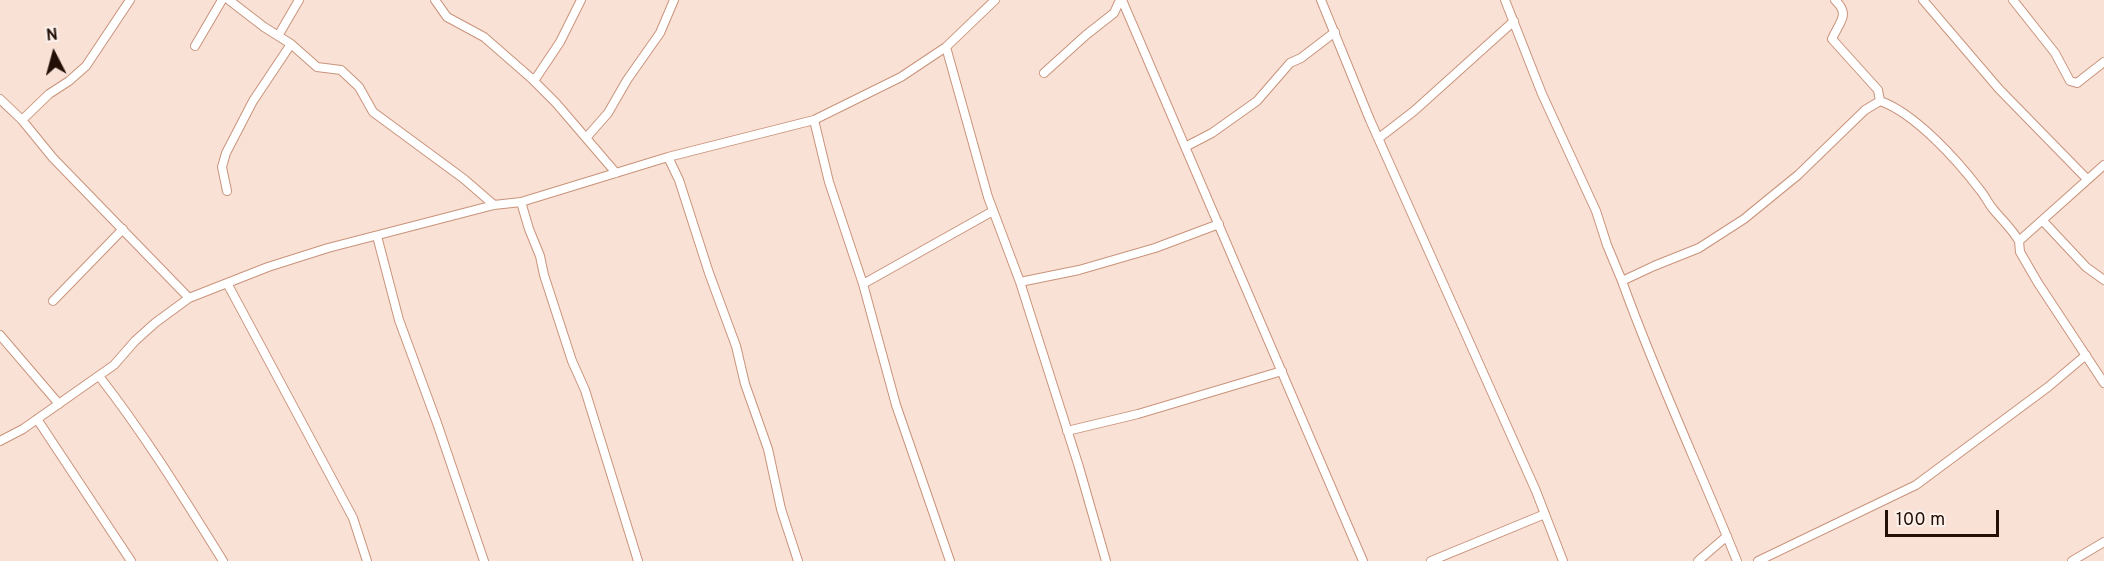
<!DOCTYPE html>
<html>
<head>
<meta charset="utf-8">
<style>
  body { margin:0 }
  #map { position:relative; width:2104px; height:561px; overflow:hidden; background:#f9e1d6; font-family:Overpass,sans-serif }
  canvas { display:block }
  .north { position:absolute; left:24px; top:24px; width:60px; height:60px; -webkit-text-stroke:4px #fdf1ec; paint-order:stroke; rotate:354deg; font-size:16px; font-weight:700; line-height:24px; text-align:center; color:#230f06 }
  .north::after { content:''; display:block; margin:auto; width:21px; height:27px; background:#230f06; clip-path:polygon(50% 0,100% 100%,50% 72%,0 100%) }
  .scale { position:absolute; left:1885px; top:510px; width:114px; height:27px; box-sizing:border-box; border:3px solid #230f06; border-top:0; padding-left:8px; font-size:18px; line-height:21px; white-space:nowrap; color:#230f06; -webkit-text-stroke:4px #fdf1ec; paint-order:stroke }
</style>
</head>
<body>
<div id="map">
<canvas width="2104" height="561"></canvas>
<div class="north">N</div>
<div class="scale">100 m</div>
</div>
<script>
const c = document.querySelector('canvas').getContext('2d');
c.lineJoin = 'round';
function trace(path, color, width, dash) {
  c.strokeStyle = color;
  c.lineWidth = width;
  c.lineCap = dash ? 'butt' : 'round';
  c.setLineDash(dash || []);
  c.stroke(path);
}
const minor = new Path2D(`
  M229 0 264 27 291 44 317 67 341 70 359 87 373 112 464 179 494 205
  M435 0 447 17 484 37 531 78 556 103 616 173
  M1122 0 1363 561
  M1321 0 1370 120 1536 491 1563 561
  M1505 0 1542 94 1596 211 1607 245 1622 281
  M1835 0C1851 15 1839 22 1832 39L1878 90 1880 101
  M1923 0 1999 89 2087 179
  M2013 0 2055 53 2070 81 2077 83 2104 62
  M278 36 299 0
  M195 46 222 0
  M946 47 988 197 1020 282 1079 467 1106 561
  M1044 73 1086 35 1114 13 1120 0
  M531 78H536L560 42 581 0
  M0 99 22 120 53 158 189 298
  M22 120 49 94 69 81 86 66 130 0
  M814 120 829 182 863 284 896 405 950 561
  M586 138 608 113 627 80 660 33 674 0
  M1379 138 1414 111 1514 21
  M1185 147 1212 133 1257 101 1290 63 1301 58 1335 32
  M668 157 679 180 709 273 736 346 745 384 768 449 781 509 798 561
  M2104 165 2019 241 2020 252 2038 283 2104 383
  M227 191 222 167 226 153 253 101 291 44
  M521 202 529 229 540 256 544 275 572 361 585 390 638 561
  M2043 221 2086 267 2104 280
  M377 236 399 320 437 423 484 561
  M1020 282 1079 270 1155 248 1219 224
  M227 283 353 518 367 561
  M863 284 993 211
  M53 301 123 229
  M0 335 59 404
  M99 376C145 435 183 497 223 561
  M37 419 131 561
  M1067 431 1138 414 1282 371
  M0 441 23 429 114 365 135 341 155 323 189 298 268 267 328 248 494 205 521 202 668 157 814 120 901 77 946 47 995 0
  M1431 561 1545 514
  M1698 561 1727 536
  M1737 561C1699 467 1656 376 1622 281L1654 266 1699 248 1744 219 1798 175 1865 110 1880 101C1915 113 1958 161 1980 190 1985 196 1988 203 1993 209 2002 220 2012 229 2019 241
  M1758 561 1916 485 2048 387 2086 355
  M2072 561 2104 542`);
trace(minor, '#c9937a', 10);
trace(minor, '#fff', 8);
</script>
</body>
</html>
